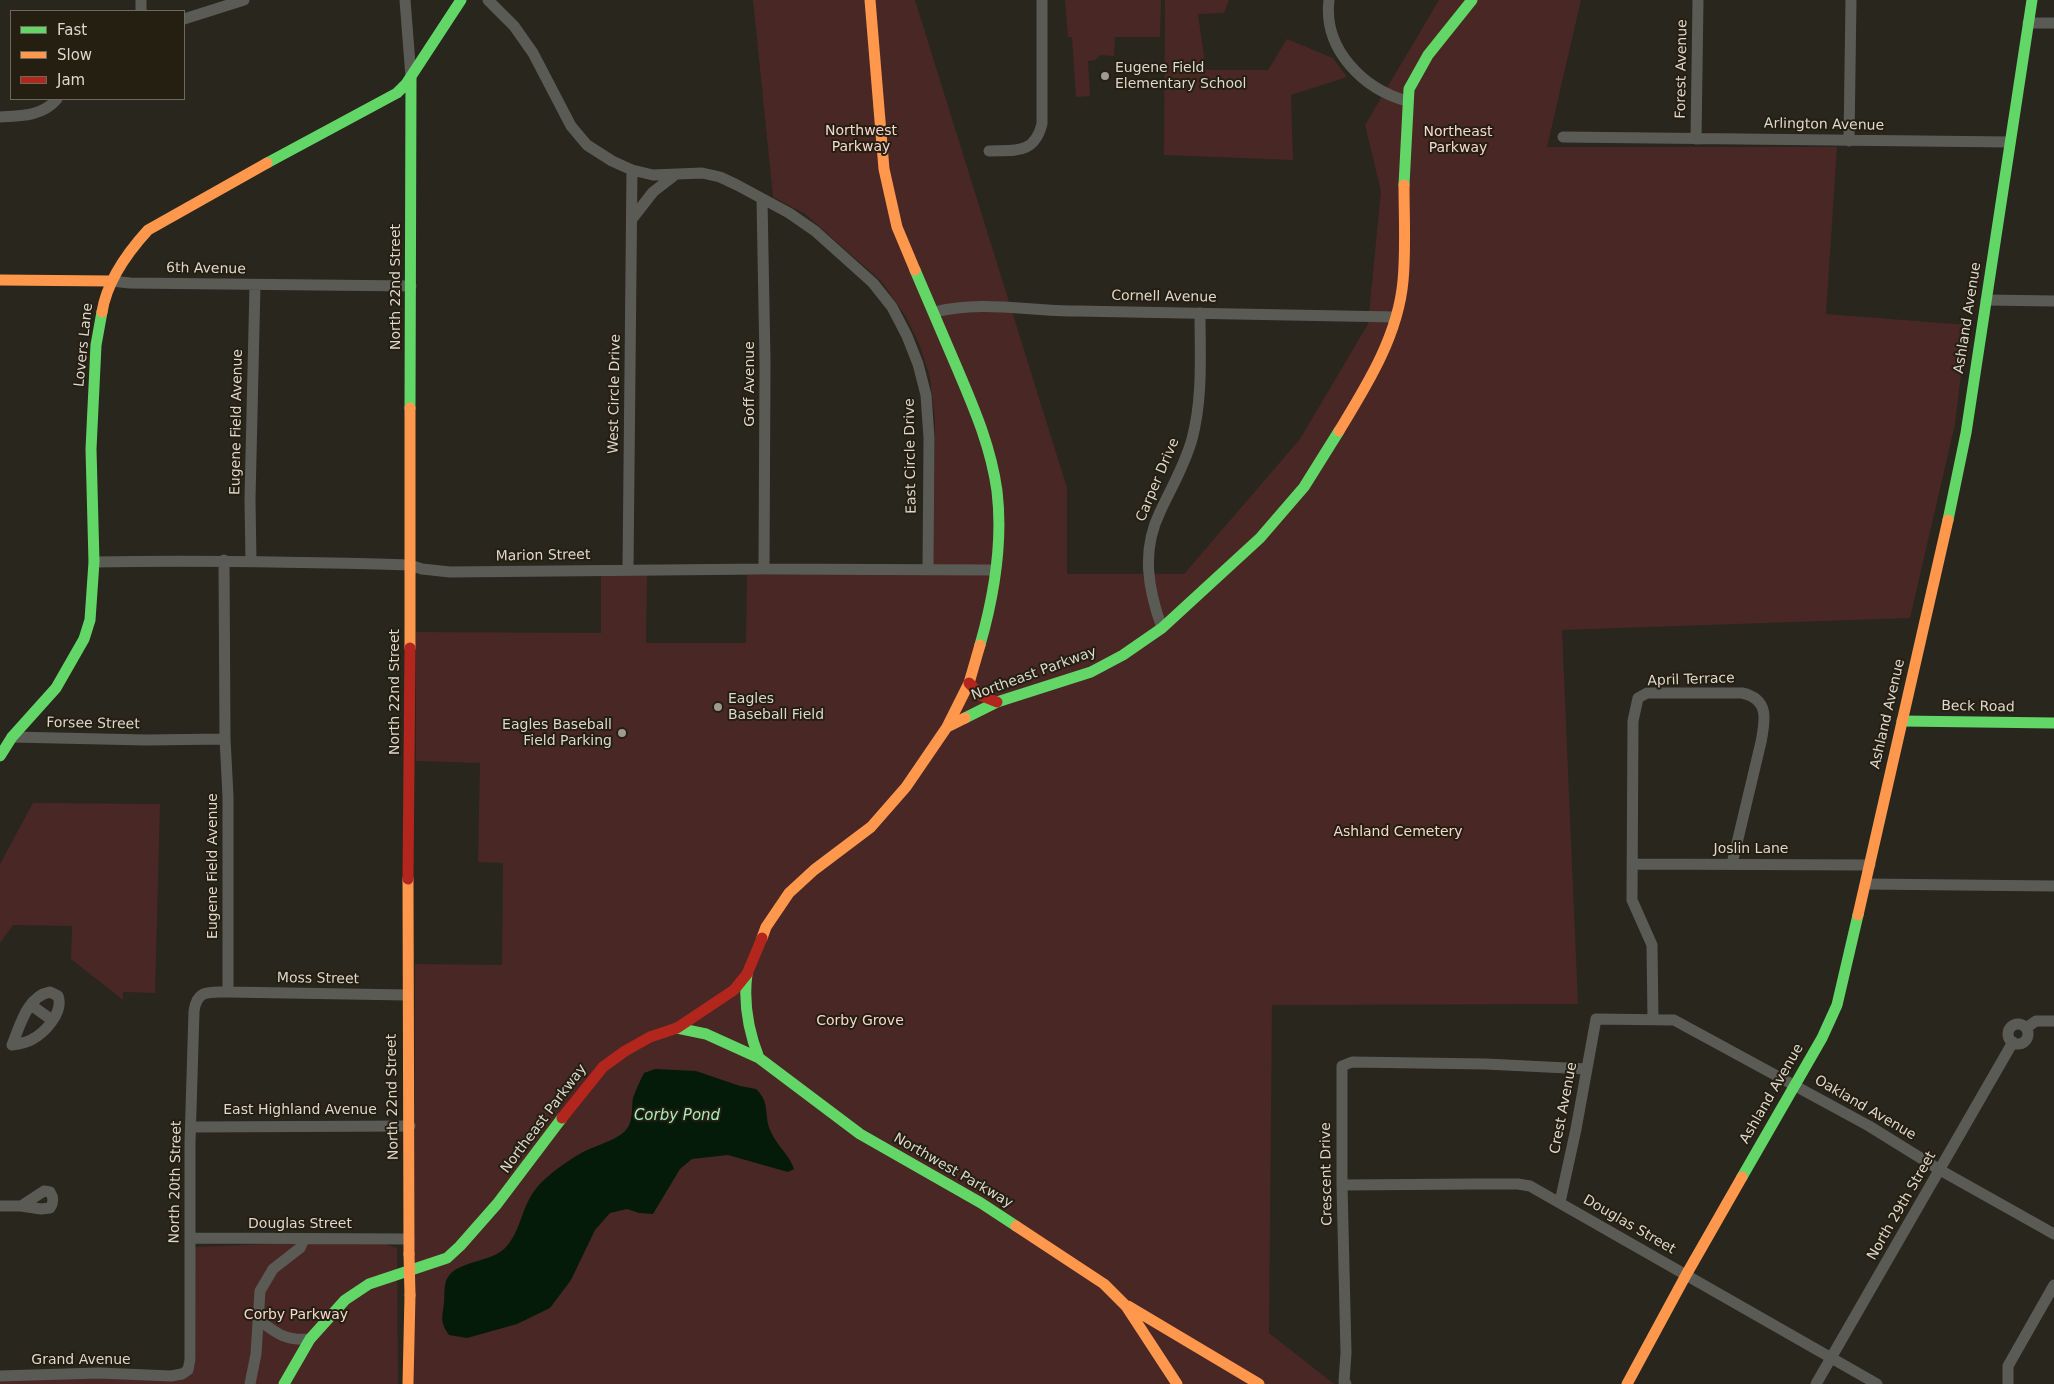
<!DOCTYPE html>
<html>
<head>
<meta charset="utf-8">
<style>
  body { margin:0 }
  #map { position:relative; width:2054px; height:1384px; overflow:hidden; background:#29261e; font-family:"DejaVu Sans",sans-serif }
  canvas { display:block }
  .legend { position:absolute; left:10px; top:10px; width:175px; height:90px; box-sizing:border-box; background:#241f10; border:1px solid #6e695c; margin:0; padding:6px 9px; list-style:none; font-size:15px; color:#dcd8cf }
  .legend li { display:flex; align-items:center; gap:10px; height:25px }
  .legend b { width:25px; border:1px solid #6e695c }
</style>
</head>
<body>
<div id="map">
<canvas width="2054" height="1384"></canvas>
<ul class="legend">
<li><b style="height:6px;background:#63d668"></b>Fast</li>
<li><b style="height:6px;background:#ff974d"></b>Slow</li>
<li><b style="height:6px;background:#b3261e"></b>Jam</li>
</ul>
</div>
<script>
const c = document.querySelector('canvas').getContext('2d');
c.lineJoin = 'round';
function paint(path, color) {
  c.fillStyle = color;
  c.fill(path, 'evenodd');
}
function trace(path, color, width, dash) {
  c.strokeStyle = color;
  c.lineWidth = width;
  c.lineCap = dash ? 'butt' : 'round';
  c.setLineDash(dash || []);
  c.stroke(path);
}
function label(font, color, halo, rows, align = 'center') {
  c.font = font + ' "DejaVu Sans",sans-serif';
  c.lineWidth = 4;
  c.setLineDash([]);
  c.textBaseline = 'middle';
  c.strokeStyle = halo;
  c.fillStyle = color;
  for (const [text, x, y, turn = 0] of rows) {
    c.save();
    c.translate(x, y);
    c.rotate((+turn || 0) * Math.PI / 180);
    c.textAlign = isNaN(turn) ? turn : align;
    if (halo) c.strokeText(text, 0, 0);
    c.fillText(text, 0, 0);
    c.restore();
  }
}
paint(new Path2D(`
  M753 0H915L1067 488V574H1184L1300 439 1368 324 1381 191 1365 125 1439 0H1581L1547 147H1837L1826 314 1967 325 1955 424 1910 618 1562 630 1578 1004 1272 1005 1269 1333 1334 1384H414L415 964 502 965 503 863 478 862 480 763 416 761V632L601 633V575H647L646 643H746L747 575 933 574 935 422 930 378 920 346 906 317 882 282 805 214 773 197Z
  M1065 0H1161L1160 37H1115L1114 56 1100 55 1095 60 1088 61 1090 96 1076 97 1072 37H1068Z
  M1165 0H1229L1224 13 1198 14 1206 70H1268L1287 39 1333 58 1347 77 1291 95 1293 160 1164 155Z
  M33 803 160 804 155 993 123 992V1000L71 959 72 926 13 925 0 943V864Z
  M269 1244H385L397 1248 398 1384H0V1381L106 1378 177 1381C188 1378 194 1373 196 1361L195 1250 196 1247Z`), '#492724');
paint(new Path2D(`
  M655 1069 696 1071 740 1086 756 1089C771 1103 763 1115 771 1132 777 1146 789 1154 794 1169L788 1172 728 1155 692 1159 680 1169 653 1214 639 1213 627 1209 610 1213 595 1230 571 1280 550 1308 517 1324 467 1338 449 1335C440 1322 442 1318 444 1303 445 1295 443 1284 448 1277 458 1261 492 1262 505 1248 522 1231 521 1204 539 1185 550 1173 576 1154 592 1148 601 1144 619 1138 625 1131 634 1122 631 1108 633 1098 636 1089 640 1081 644 1073Z`), '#041b0a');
trace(new Path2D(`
  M405 0 411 77
  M488 0 514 26 533 53 571 126 587 145 612 161 632 170 653 175 702 173 720 177 737 185 789 213 815 231 873 283 892 307 907 336 918 364 926 395 929 438 928 570
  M1329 0C1323 49 1363 89 1407 101
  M141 11V0
  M184 19 244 0
  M2028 23H2054
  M0 117C21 116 43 116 57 99
  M1563 137 2010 142
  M1696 139 1698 0
  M1849 141 1851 0
  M989 151C1015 150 1034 155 1042 124V0
  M762 199 765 362 764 569
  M632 219 653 192 675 175
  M111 281 130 283 411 286
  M1986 300 2054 301
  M934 312C983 300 1027 311 1077 311 1183 313 1289 315 1395 317
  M224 560 225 739
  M251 561 250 499 255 285
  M94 562C199 560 305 562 410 565L422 569 450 572 764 569 994 570
  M628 569 632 170
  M1162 628C1148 589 1141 551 1160 512 1171 488 1185 465 1192 439 1203 398 1200 354 1200 313
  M12 737 146 740 225 739 228 796V992
  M1632 864 1870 865
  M1866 884 2054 886
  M50 992 58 996C64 1012 45 1033 31 1040 25 1043 18 1044 12 1045 20 1026 27 996 50 992Z
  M31 1005 52 1020
  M1653 1019 1652 945 1632 900 1633 721 1638 698 1647 693H1742C1770 699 1765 721 1761 742L1732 864
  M2008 1034a10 10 0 1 1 20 0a10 10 0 1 1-20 0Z
  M2026 1028 2036 1021H2054
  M191 1127 410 1126
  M1342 1185 1474 1184H1518L1530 1186 1877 1384
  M44 1191 50 1192C54 1198 54 1202 50 1208L41 1209 21 1206Z
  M1560 1202 1576 1129 1596 1019 1674 1020 1869 1126 1940 1170 2054 1234
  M0 1206H21
  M190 1238 409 1239
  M259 1320C277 1334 286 1341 310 1339
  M0 1376 99 1373 171 1376 182 1374 188 1370 190 1360V1143L194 1011C197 989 210 992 228 992L407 995
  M250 1384 256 1354 260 1291 273 1269 300 1248 304 1239
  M1346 1384 1344 1382 1346 1353 1342 1185V1066L1352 1062 1486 1064 1587 1069
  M1816 1384 2013 1042
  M2008 1384V1366L2054 1285`), '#5b5b56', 11);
trace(new Path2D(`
  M267 163 397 93 406 84 461 0
  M1404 185 1409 89 1428 55 1472 0
  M915 270C929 302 943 335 957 368 974 408 991 447 997 491 1003 541 994 596 980 645
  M410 408 411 77
  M1948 520 1966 433 2032 0
  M965 718 997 702 1091 672 1123 655 1162 628 1260 538 1304 487 1339 431
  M1902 721 2054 723
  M0 756 12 737 56 688 84 639 90 620 94 562 91 449 96 345 102 312
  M747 974C743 1004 748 1030 759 1058
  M677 1028 706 1034 759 1058 860 1134 981 1203 1016 1226
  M1742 1177 1822 1038 1837 1005 1858 915
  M284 1384 310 1339 345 1300 369 1284 447 1258 460 1246 497 1204 562 1118`), '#63d668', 11);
trace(new Path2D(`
  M870 0 884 169 897 227 915 270
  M0 280 111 281
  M102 312C107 281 127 253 148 230L267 163
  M1339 431C1367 385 1398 336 1403 281 1406 250 1404 217 1404 185
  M410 648V408
  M947 727 969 683 980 645
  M408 879 409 1254
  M1858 915 1948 520
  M762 938 766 927 789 893 814 870 871 827 906 787 947 727 965 718
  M1016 1226 1104 1284 1126 1306 1177 1384
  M1128 1306 1259 1384
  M408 1384 410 1295
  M1627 1384 1686 1275 1742 1177`), '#ff974d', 11);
trace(new Path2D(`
  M969 683 982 696 997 702
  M408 879 410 648
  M562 1118 603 1067 625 1051 650 1037 677 1028 734 990 747 974 762 938`), '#b3261e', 11);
trace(new Path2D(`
  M409 1254 410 1295`), '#ff974d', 11);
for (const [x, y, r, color] of [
  [1105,76,5,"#9d9a91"],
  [718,707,5,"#9d9a91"],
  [622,733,5,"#9d9a91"]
]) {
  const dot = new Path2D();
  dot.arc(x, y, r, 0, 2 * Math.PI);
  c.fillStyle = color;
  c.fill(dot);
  trace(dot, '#241f10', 2);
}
label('14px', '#dcd8cf', '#241f10', [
  ["Eugene Field",1115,68],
  ["Elementary School",1115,84],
  ["Eagles",728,699],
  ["Baseball Field",728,715],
  ["Eagles Baseball",612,725,"right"],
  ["Field Parking",612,741,"right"]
], 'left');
label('14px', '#dcd8cf', '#241f10', [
  ["Forest Avenue",1682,69,-89],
  ["Arlington Avenue",1824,125,1],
  ["6th Avenue",206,269,1],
  ["North 22nd Street",396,287,-90],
  ["Cornell Avenue",1164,297,1],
  ["Ashland Avenue",1968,318,-81],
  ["Lovers Lane",84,345,-84],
  ["Goff Avenue",750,384,-90],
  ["West Circle Drive",615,394,-89],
  ["Eugene Field Avenue",237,422,-89],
  ["East Circle Drive",911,456,-91],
  ["Carper Drive",1158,480,-67],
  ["Marion Street",543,556,-1],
  ["Northeast Parkway",1034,674,-20],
  ["April Terrace",1691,680,-2],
  ["North 22nd Street",395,692,-90],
  ["Beck Road",1978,707,1],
  ["Ashland Avenue",1888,714,-77],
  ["Forsee Street",93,724,1],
  ["Joslin Lane",1751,849],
  ["Eugene Field Avenue",213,866,-90],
  ["Moss Street",318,979,1],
  ["Ashland Avenue",1772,1094,-60],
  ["North 22nd Street",393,1097,-91],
  ["Crest Avenue",1564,1108,-79],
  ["Oakland Avenue",1865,1108,30],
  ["East Highland Avenue",300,1110],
  ["Northeast Parkway",544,1119,-53],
  ["Northwest Parkway",953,1171,30],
  ["Crescent Drive",1327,1174,-91],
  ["North 20th Street",176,1182,-89],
  ["North 29th Street",1902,1206,-60],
  ["Douglas Street",300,1224],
  ["Douglas Street",1629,1225,30],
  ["Grand Avenue",81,1360]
]);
label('14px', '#f7d5d2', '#241f10', [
  ["Northwest",861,131],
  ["Parkway",861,147],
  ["Northeast",1458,132],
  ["Parkway",1458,148],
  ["Ashland Cemetery",1398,832],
  ["Corby Grove",860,1021],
  ["Corby Parkway",296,1315]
]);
label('italic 15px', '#a7edbe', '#241f10', [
  ["Corby Pond",677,1116]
]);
</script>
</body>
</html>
